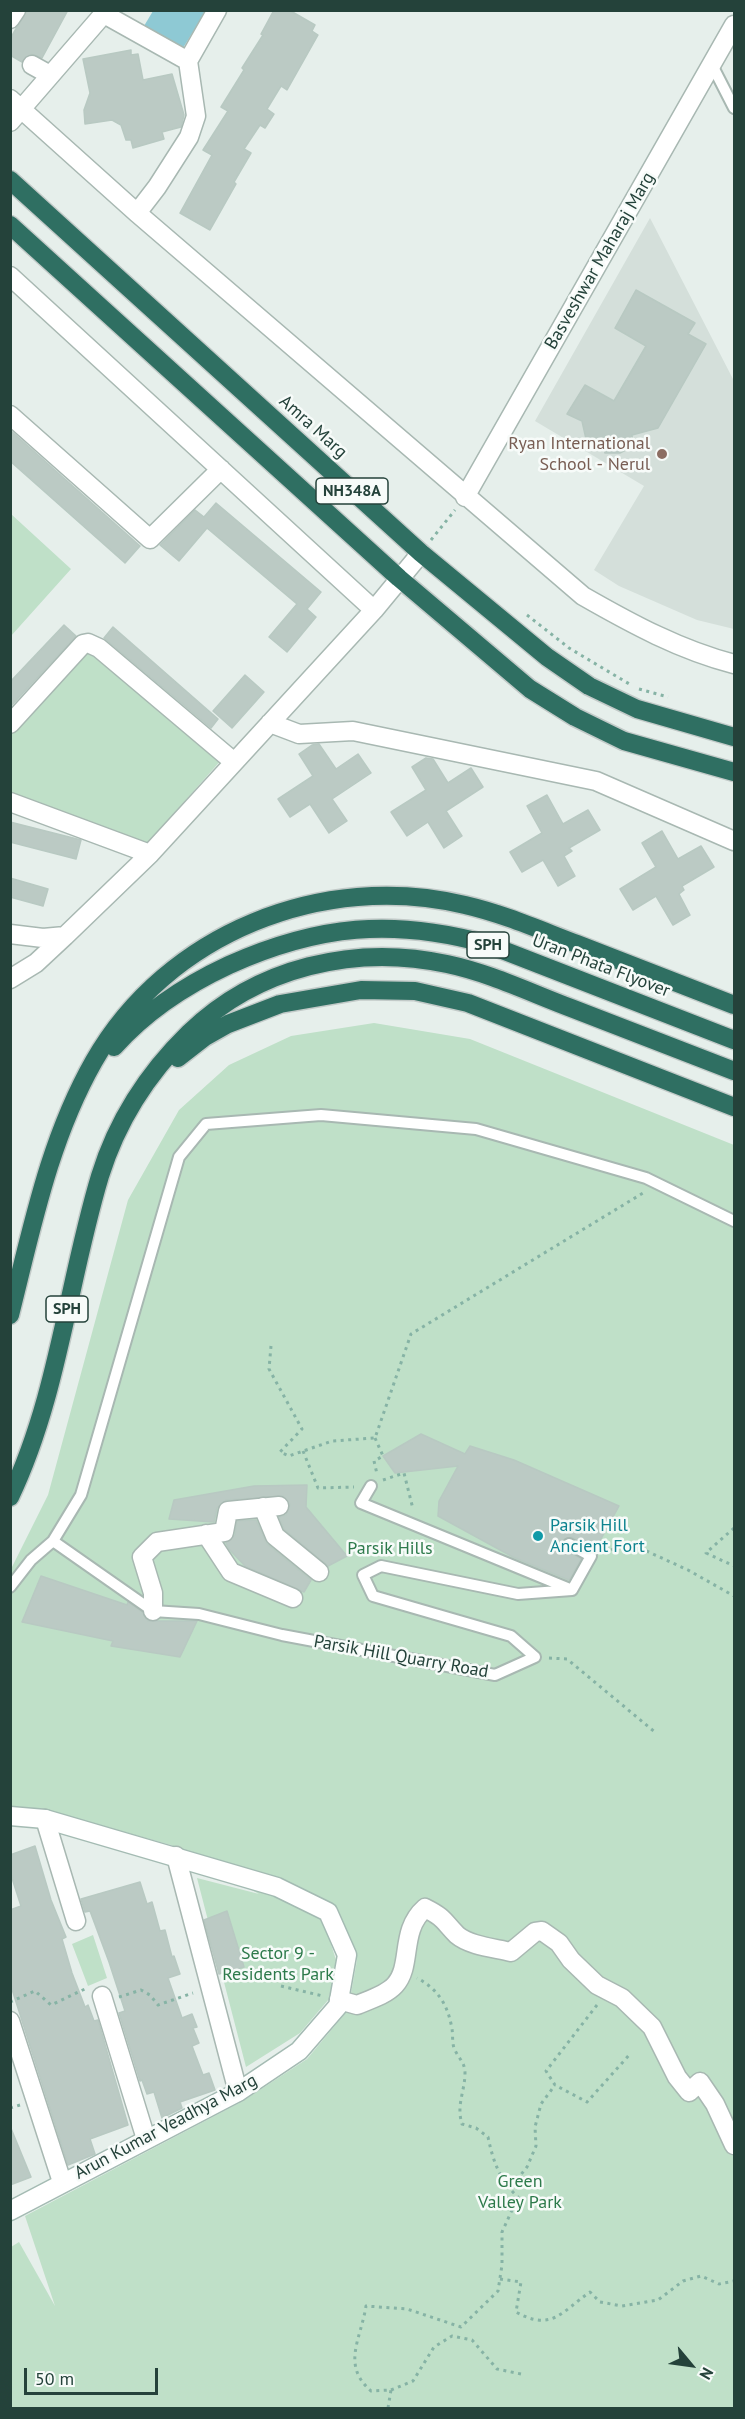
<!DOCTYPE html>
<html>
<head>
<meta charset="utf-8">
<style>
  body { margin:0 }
  #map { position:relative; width:745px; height:2419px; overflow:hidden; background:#e6efeb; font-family:"PT Sans",sans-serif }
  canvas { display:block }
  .frame { position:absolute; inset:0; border:12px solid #24423a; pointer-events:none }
  .north { position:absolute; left:661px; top:2335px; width:60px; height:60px; -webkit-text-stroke:4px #f7fbf9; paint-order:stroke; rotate:119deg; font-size:16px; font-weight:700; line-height:24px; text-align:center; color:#24423a }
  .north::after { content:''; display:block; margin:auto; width:21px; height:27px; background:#24423a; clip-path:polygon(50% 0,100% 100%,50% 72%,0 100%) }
  .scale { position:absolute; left:24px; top:2368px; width:134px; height:27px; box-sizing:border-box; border:3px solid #24423a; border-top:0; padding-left:8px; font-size:18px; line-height:21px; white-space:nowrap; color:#24423a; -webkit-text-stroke:4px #f7fbf9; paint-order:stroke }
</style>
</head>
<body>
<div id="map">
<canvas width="745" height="2419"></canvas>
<div class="frame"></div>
<div class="north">N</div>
<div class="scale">50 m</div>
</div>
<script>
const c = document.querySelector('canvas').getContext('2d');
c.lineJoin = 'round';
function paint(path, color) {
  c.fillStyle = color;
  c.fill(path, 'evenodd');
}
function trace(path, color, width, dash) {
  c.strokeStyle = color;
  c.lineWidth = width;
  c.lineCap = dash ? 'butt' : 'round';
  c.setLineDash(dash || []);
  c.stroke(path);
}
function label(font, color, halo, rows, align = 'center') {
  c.font = font + ' "PT Sans",sans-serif';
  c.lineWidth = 5;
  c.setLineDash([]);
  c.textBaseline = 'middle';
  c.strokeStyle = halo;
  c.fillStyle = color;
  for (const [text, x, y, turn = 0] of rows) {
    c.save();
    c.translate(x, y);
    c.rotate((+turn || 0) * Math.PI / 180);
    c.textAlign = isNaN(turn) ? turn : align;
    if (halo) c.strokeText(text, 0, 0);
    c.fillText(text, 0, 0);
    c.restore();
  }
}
paint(new Path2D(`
  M650 218 734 381V629L697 620 619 586 594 570 644 486 535 421Z`), '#d4dfda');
paint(new Path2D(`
  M11 514 71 569 11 636Z
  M88 648 222 759 147 844 11 794 10 731Z
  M374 1023 470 1039 734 1145V2408H11V2247L19 2242 55 2306 25 2216 243 2101 307 2059 348 2010 357 1960 329 1938 336 1960 329 1999 300 2033 246 2067 197 1878 259 1894 171 1845 49 1811 11 1807 10 1571 48 1495 128 1200 179 1110 229 1065 291 1036Z
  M93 1935 107 1978 88 1986 72 1944Z`), '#bfe0c8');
paint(new Path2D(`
  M153 11H206L183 48 144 26Z`), '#8ec9d4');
const building = new Path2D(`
  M27 10H68L42 58 31 54 22 62 10 55V39Z
  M274 10H289L315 25 312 31 318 35 287 90 281 86 267 109 274 114 265 128 260 125 244 149 251 153 234 182 236 184 210 230 180 213 212 155 203 150 228 111 221 107 244 70 242 68 263 35 261 34Z
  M131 50V55L138 54 143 80 172 74 184 115 181 127 162 132 164 139 133 148 131 140H126L121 125 112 120 85 124 84 110 90 93 83 59Z
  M636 290 695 323 688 334 706 344 658 428 632 435 633 446 620 453H605L603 447 588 448 582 421 567 414 585 385 614 401 646 346 615 328Z
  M10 430 140 546 125 563 10 461Z
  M216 503 321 592 307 609 316 617 287 652 269 637 297 604 207 528 179 561 160 545 195 510 204 517Z
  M64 625 76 636 10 707V682Z
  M113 627 218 719 211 728 104 638Z
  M245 675 264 692 232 728 213 711Z
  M319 744 336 769 358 754 371 773 332 799 347 821 329 833 310 804 290 817 278 799 313 776 299 754 312 745Z
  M426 758 433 759 448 783 471 768 483 787 446 811 462 836 444 848 428 822 407 836 391 812 426 790 412 767Z
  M547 795 563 824 588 810 600 830 569 848 572 851 564 856 575 876 558 886 543 860 522 872 510 852 542 833 527 806Z
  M10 822 81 840 76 859 10 842Z
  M662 831 678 859 701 846 714 867 682 886 684 890 679 894 690 915 673 925 656 896 633 910 620 889 656 867 642 843Z
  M10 878 48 889 43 906 10 897Z
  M421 1434 465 1454 470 1446 514 1460 619 1506 595 1550 572 1537 563 1540V1548L581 1559 569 1580 513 1557 438 1516 439 1501 458 1466 395 1473 383 1456Z
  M307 1485 306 1507 347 1556 328 1566 284 1529 279 1517 286 1515 290 1505 283 1496 226 1500 217 1508 214 1522 169 1519 174 1500 254 1486Z
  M256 1520 267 1544 311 1580 304 1592 245 1566 229 1549 226 1543 235 1535 237 1521Z
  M41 1576 127 1605 128 1602 142 1612 148 1621H197L180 1657 111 1646 113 1641 22 1622Z
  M35 1846 51 1900 66 1937 62 1939 72 1973 85 2007 88 2005 94 2021 98 2020 128 2125 90 2139 95 2154 68 2165 10 1983V1910L21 1906 10 1872V1855Z
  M140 1882 147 1904 152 1902 160 1931 165 1930 172 1957 174 1956 180 1974 168 1978 182 2018 192 2014 197 2027 193 2028 199 2043 192 2046 203 2075 209 2073 215 2090 180 2102 182 2108 162 2118 154 2092 147 2094 142 2080 140 2081 119 2013 125 2011 109 1962 90 1911 85 1912 81 1899Z
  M227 1911 244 1967 219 1974 204 1920Z
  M10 2126 31 2177 10 2185Z`);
paint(building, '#bbcac4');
trace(building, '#b8c9c2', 1.5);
const lane = new Path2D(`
  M712 65 734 108
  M371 1486 361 1503 570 1589
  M53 1541 153 1611 199 1614 282 1635 495 1675 535 1657 511 1636 373 1596 363 1575 381 1566 518 1594 572 1590 591 1556 569 1544
  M10 1587 31 1560 53 1541 81 1495 179 1157 206 1124 321 1115 476 1129 646 1178 734 1221`);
const street = new Path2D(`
  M104 14 188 61
  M10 19 16 10
  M32 65 50 75
  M10 99 137 213 583 596C632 624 680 650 734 664
  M10 122 107 10
  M137 213 157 187 189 137 196 116 188 61 217 10
  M10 276 374 610
  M10 415 150 539 221 469
  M465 497 734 25
  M270 723 299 734 353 731 596 781 734 841
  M10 724 83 644 88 643 99 648 234 762
  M10 802 150 854
  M10 934 43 938 65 936 150 854 374 610 421 553
  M10 979 36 963 65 936
  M263 1507 275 1536 319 1572
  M206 1534 231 1572 293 1598
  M153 1611V1593L142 1557 157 1542 224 1532 228 1511 279 1506
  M45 1819 76 1921
  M176 1856 238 2092
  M102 1996 146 2139
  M339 2000 357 2005C369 2000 386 1995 395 1985 413 1965 399 1931 425 1908 445 1918 443 1921 457 1935 470 1946 495 1948 511 1952L535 1932 542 1931 559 1943 571 1960 597 1985 622 1998 652 2027 677 2077 689 2092 700 2082 715 2104 734 2145
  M10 2021 62 2182`);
const secondary = new Path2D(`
  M10 1816 45 1819 277 1887 328 1912 347 1955 338 2006 299 2051 238 2092 10 2211`);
const highway = new Path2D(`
  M10 180 421 553 547 657 589 686 637 709 734 737
  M10 225 399 578 530 689 575 717 624 741 734 772
  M114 1047C146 1011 186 985 229 965 318 925 393 918 487 944L734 1040
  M178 1058 205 1037 228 1024 280 1004 361 990 415 991 468 1003 734 1107
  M10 1315C32 1228 49 1140 94 1061 167 933 323 871 465 905 504 914 540 930 577 944 630 965 682 985 734 1005
  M10 1497C58 1397 68 1282 100 1176 117 1121 147 1074 189 1033 257 967 355 944 447 964 490 973 531 993 571 1008 625 1029 680 1050 734 1071`);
trace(lane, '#a8b8b2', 14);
trace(street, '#a8b8b2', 21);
trace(secondary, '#a4bbb3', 21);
trace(highway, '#c2cac8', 21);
trace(new Path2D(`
  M431 540 455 510
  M527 615 569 648 631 685
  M639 689 668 697
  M271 1346 269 1369 302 1429 280 1452 289 1456 332 1441 375 1438 411 1334 643 1193
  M375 1438 383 1456 374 1461 377 1474
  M303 1451 318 1488 354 1487
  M383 1480 404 1473 413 1509
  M734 1528 706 1553 734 1566
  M604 1552 631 1544 688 1570 734 1596
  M549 1658 567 1659 656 1733
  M281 1986 323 1996
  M119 1997 141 1990 150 1995 158 2005 193 1993
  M10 2002 35 1991 51 2005 87 1988
  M597 2005 546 2071 555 2085 587 2102 631 2053
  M10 2108 20 2105
  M503 2180 515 2182 527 2167 536 2146 535 2127 541 2104 555 2085
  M500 2279 521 2282 516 2312C552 2332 561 2312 590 2292L600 2302 622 2306 658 2300 683 2281 701 2276 719 2284 734 2281
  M391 2390 413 2381 434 2347 452 2336 472 2340 497 2369 521 2374
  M388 2408 391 2390 371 2391C341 2365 361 2339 366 2306L407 2309 461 2327 498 2291 502 2265V2232L518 2197C500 2181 493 2161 488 2137L476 2128 462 2124C456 2105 465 2091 465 2073 465 2062 458 2058 454 2048 452 2042 453 2035 452 2029 448 2005 438 1989 417 1978`), '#86b3a5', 3, [3, 4.5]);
trace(lane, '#fff', 10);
trace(street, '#fff', 18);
trace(secondary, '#fff', 18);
trace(highway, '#2f6f62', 18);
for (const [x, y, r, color] of [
  [662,454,6,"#8d6e63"],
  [538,1536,6,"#0f9aa8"]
]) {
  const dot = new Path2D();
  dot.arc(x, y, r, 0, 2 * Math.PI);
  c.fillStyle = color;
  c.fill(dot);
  trace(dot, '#f7fbf9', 2);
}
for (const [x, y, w] of [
  [352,491,72],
  [488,945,42],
  [67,1309,42]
]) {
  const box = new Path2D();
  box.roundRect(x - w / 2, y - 13, w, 26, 4.5);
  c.fillStyle = '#f7fbf9';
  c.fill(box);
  trace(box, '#24423a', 1.5);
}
label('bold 16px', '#24423a', null, [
  ["NH348A",352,491],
  ["SPH",488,945],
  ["SPH",67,1309]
]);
label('18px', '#24423a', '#f7fbf9', [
  ["Basveshwar Maharaj Marg",600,261,-60],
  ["Amra Marg",313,427,42],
  ["Uran Phata Flyover",601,966,21],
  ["Parsik Hill Quarry Road",401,1657,10],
  ["Arun Kumar Veadhya Marg",166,2127,-28]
]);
label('18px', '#785e54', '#f7fbf9', [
  ["Ryan International",650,444],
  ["School - Nerul",650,465]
], 'right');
label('18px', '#0d838f', '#f7fbf9', [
  ["Parsik Hill",550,1526],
  ["Ancient Fort",550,1547]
], 'left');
label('18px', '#2d7a4b', '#f7fbf9', [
  ["Parsik Hills",390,1549],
  ["Sector 9 -",278,1954],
  ["Residents Park",278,1975],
  ["Green",520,2182],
  ["Valley Park",520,2203]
]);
</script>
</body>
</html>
